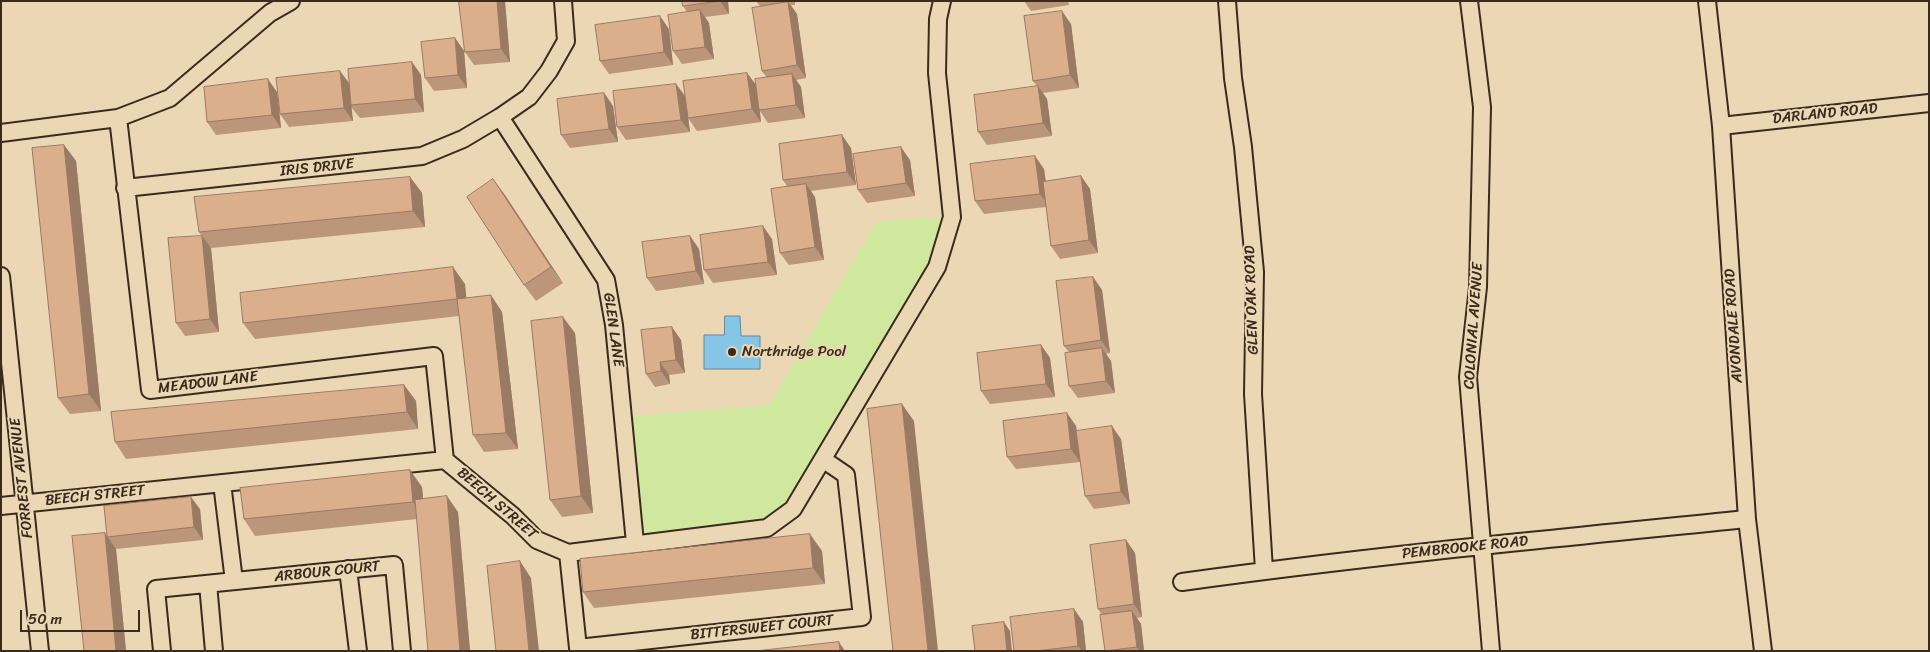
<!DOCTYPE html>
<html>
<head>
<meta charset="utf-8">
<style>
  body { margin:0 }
  #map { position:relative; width:1930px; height:652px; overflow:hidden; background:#ecd7b5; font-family:Sriracha,sans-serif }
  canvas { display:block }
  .frame { position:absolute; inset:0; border:2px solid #3b2a1e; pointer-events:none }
  .scale { position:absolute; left:20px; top:610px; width:120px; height:22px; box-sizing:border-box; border:2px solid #3b2a1e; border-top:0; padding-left:6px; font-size:15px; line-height:18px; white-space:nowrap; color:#3b2a1e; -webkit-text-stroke:4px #ecd7b5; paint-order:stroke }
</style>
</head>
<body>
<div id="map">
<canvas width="1930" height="652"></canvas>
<div class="frame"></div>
<div class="scale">50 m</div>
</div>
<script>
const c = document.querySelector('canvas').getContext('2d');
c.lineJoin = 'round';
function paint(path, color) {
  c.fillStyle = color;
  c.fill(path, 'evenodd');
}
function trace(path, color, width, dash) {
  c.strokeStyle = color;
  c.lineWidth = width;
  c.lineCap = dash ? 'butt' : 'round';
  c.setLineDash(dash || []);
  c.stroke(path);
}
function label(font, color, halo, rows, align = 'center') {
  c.font = font + ' Sriracha,sans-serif';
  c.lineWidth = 4;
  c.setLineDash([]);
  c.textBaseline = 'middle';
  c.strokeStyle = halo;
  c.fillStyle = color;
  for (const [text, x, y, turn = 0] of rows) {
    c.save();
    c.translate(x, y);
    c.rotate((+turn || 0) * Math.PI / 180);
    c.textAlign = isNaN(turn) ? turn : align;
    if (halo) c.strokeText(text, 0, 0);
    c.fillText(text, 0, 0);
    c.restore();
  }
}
paint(new Path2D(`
  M952 217 937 267 824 460 767 528 635 543 623 417 769 405 877 221Z`), '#cfe89e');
const water = new Path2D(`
  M725 316H740L741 336H760V369H704V335H724Z`);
paint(water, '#85c6e6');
trace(water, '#678896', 1);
const minor = new Path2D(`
  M1227 1 1233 78 1243 147 1255 272 1253 394 1264 570
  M1469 1 1482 107 1478 287 1468 377 1491 651
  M1707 1 1721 126 1747 519 1763 651
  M500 117 606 280 614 325 635 543
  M118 118 150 390 434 356 445 460
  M1721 126 1929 103
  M1 133 118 118 170 98 270 13 291 1
  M125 188 422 156 463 139 500 117 529 97 549 71 566 41 563 1
  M1 276 40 651
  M222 483 234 581
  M1 506 445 460 513 516 537 540 568 553 767 528 793 509 937 267 952 217 937 73 938 19 942 1
  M568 553 578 648 862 617 846 475 824 460
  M348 569 358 651
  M1182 582C1370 556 1559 538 1747 519
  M208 584 214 651
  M162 651 156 589 394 565 402 651`);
trace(minor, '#3b2a1e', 20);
trace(minor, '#ecd7b5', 16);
paint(new Path2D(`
  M459 1H505L510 62 474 65 465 52Z
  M682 1H728L729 14 705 17 709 23 714 59 682 64 673 51 687 12 683 6Z
  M756 1H795V5H791L797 14 806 78 796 80 801 87 805 118 768 123 760 111 761 122 697 131 688 118 686 102 690 132 626 140 617 127 676 84 685 96 747 73 756 85 767 78 762 71 760 6Z
  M1024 1H1068L1069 5 1031 11Z
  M1071 24 1079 88 1043 93 1047 99 1052 136 987 145 978 132 1037 86 1033 81Z
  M669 29 673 65 609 74 600 61Z
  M455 38 464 51 467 88 434 91 425 78Z
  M412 62 421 75 424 112 360 118 351 107 353 121 289 127 280 114 349 83Z
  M277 92 281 128 216 135 207 122Z
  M604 93 613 106 618 142 570 148 561 135Z
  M64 145 76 161 101 411 70 414 58 398Z
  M851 148 856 185 811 191 815 197 824 260 789 265 780 253 787 186 783 180Z
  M910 160 915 196 867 203 858 190Z
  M1044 169 1046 182 1081 176 1090 189 1098 253 1060 259 1051 246 1046 207 984 214 975 201Z
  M410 177 422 193 425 227 211 248 219 332 185 336 176 323 202 236 199 232Z
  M493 179 563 283 536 301 524 285Z
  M690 236 699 249 704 284 656 291 647 278Z
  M772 239 777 275 713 283 704 270Z
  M1093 277 1102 290 1110 353 1106 354 1111 361 1115 393 1078 398 1069 386V352L1064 346Z
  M465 284 466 298 502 312 518 449 484 452 473 435 459 316 255 339 243 323Z
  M575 333 593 513 562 517 550 500Z
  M681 340 685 373 669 375 670 384 655 387 646 374Z
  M1041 345 1050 358 1055 397 990 404 981 391Z
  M404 385 416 401 418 429 126 459 115 442Z
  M1067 413 1076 426 1077 431 1121 439 1130 504 1094 509 1085 496 1080 462 1016 469 1007 457Z
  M422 487 423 499 458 512 470 651H428L417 519 255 536 244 519Z
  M200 509 203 540 116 549 126 651H84L105 533 107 537Z
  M1126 540 1135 553 1142 617 1137 618 1141 624 1144 651H1105L1102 615 1098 609Z
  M822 551 825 584 594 608 583 592Z
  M1074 609 1083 622 1086 651H1014Z`), '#bc9678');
paint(new Path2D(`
  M497 1H505L510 62 501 49Z
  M720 1H728L729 14Z
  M788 2 797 14 806 78 797 65Z
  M700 10 709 23 714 59 705 47Z
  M1062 11 1071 24 1079 88 1070 75Z
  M660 16 669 29 673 65 664 52Z
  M455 38 464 51 467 88 458 75Z
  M412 62 421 75 424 112 415 99Z
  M340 71 349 83 353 121 344 108Z
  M747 73 756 85 761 122 752 109Z
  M792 74 801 87 805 118 796 105Z
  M268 79 277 92 281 128 272 115Z
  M676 84 685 96 690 132 681 120Z
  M1038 86 1047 99 1052 136 1043 123Z
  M604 93 613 106 618 142 609 129Z
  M842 135 851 148 856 185 847 172Z
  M64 145 76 161 101 411 89 394Z
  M901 147 910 160 915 196 906 183Z
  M1035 156 1044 169 1049 206 1040 194Z
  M1081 176 1090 189 1098 253 1089 240Z
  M410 177 422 193 425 227 413 211Z
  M493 179 505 195 563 283 551 267Z
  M806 184 815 197 824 260 815 247Z
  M763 226 772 239 777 275 768 262Z
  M202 236 211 248 219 332 210 319Z
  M690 236 699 249 704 284 696 271Z
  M453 267 465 284 468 315 457 299Z
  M1093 277 1102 290 1110 353 1101 340Z
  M491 295 502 312 518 449 506 433Z
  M563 317 575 333 593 513 581 496Z
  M672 327 681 340 685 373 676 360Z
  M1041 345 1050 358 1055 397 1046 384Z
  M1102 348 1111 361 1115 393 1106 381Z
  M660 362 669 375 670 384 661 371Z
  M404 385 416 401 418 429 407 412Z
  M902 404 914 421 938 651H928Z
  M1067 413 1076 426 1080 462 1071 449Z
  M1112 426 1121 439 1130 504 1121 492Z
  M410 470 422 487 425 519 413 502Z
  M447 496 458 512 470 651H460Z
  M191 497 200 509 203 540 194 527Z
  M105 533 116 549 126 651H116Z
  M810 534 822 551 825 584 813 568Z
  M1126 540 1135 553 1142 617 1134 604Z
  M520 561 531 578 539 651H529Z
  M1074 609 1083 622 1086 651H1082L1078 646Z
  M1132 611 1141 624 1144 651H1139L1137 647Z
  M1004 622 1010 631 1012 651H1007Z
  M839 642 845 651H840Z`), '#997a62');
const building = new Path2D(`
  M459 1H497L501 49 465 52Z
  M682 1H720L683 6Z
  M788 2 797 65 762 71 752 8Z
  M700 10 705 47 673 51 668 15Z
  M1062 11 1070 75 1033 81 1024 16Z
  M660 16 664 52 600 61 595 25Z
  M455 38 458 75 425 78 421 42Z
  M412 62 415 99 351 105 348 69Z
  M340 71 344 108 280 114 276 78Z
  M747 73 752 109 688 118 683 81Z
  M792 74 796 105 759 110 755 79Z
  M268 79 272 115 207 122 204 87Z
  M676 84 681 120 617 127 613 91Z
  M1038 86 1043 123 978 132 974 95Z
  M604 93 609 129 561 135 557 99Z
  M842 135 847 172 783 180 779 144Z
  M64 145 89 394 58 398 32 148Z
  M901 147 906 183 858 190 853 154Z
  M1035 156 1040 194 975 201 970 164Z
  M1081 176 1089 240 1051 246 1043 182Z
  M410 177 413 211 199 232 194 197Z
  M493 179 551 267 524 285 467 197Z
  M806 184 815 247 780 253 771 189Z
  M763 226 768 262 704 270 700 235Z
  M202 236 210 319 176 323 168 238Z
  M690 236 696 271 647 278 642 242Z
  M453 267 457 299 491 295 506 433 473 435 457 299 243 323 240 293Z
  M1093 277 1101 340 1064 346 1056 281Z
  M563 317 581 496 550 500 531 321Z
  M672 327 676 360 660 362 661 371 646 374 641 330Z
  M1041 345 1046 384 981 391 977 353Z
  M1102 348 1106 381 1069 386 1065 353Z
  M404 385 407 412 115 442 111 412Z
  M902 404 928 651H893L867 409Z
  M1067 413 1071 449 1007 457 1003 421Z
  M1112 426 1121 492 1085 496 1076 431Z
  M410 470 413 502 244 519 240 488Z
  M447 496 460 651H428L415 500Z
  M191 497 194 527 107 537 104 506Z
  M105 533 116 651H84L72 536Z
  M810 534 813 568 583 592 580 559Z
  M1126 540 1134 604 1098 609 1090 545Z
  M520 561 529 651H496L487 566Z
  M1074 609 1078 646 1036 651H1014L1010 617Z
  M1132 611 1137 647 1105 651 1100 615Z
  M1004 622 1007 651H975L972 626Z
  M839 642 840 651H756Z`);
paint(building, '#dbaf8c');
trace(building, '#997a62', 1);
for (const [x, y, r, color] of [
  [732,352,5,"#3b2a1e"]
]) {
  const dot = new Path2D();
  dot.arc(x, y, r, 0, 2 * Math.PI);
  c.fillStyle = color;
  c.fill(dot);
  trace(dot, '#ecd7b5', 2);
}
label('15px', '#3b2a1e', '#ecd7b5', [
  ["DARLAND ROAD",1825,114,-6],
  ["IRIS DRIVE",317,168,-6],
  ["GLEN OAK ROAD",1252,300,-92],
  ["COLONIAL AVENUE",1474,326,-86],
  ["AVONDALE ROAD",1734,326,-94],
  ["GLEN LANE",613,330,82],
  ["MEADOW LANE",208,383,-7],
  ["FORREST AVENUE",22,478,-96],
  ["BEECH STREET",95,496,-6],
  ["BEECH STREET",497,504,41],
  ["PEMBROOKE ROAD",1465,548,-6],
  ["ARBOUR COURT",327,572,-6],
  ["BITTERSWEET COURT",762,628,-6]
]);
label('15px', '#3b2a1e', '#ecd7b5', [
  ["Northridge Pool",742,352]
], 'left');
</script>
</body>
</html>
